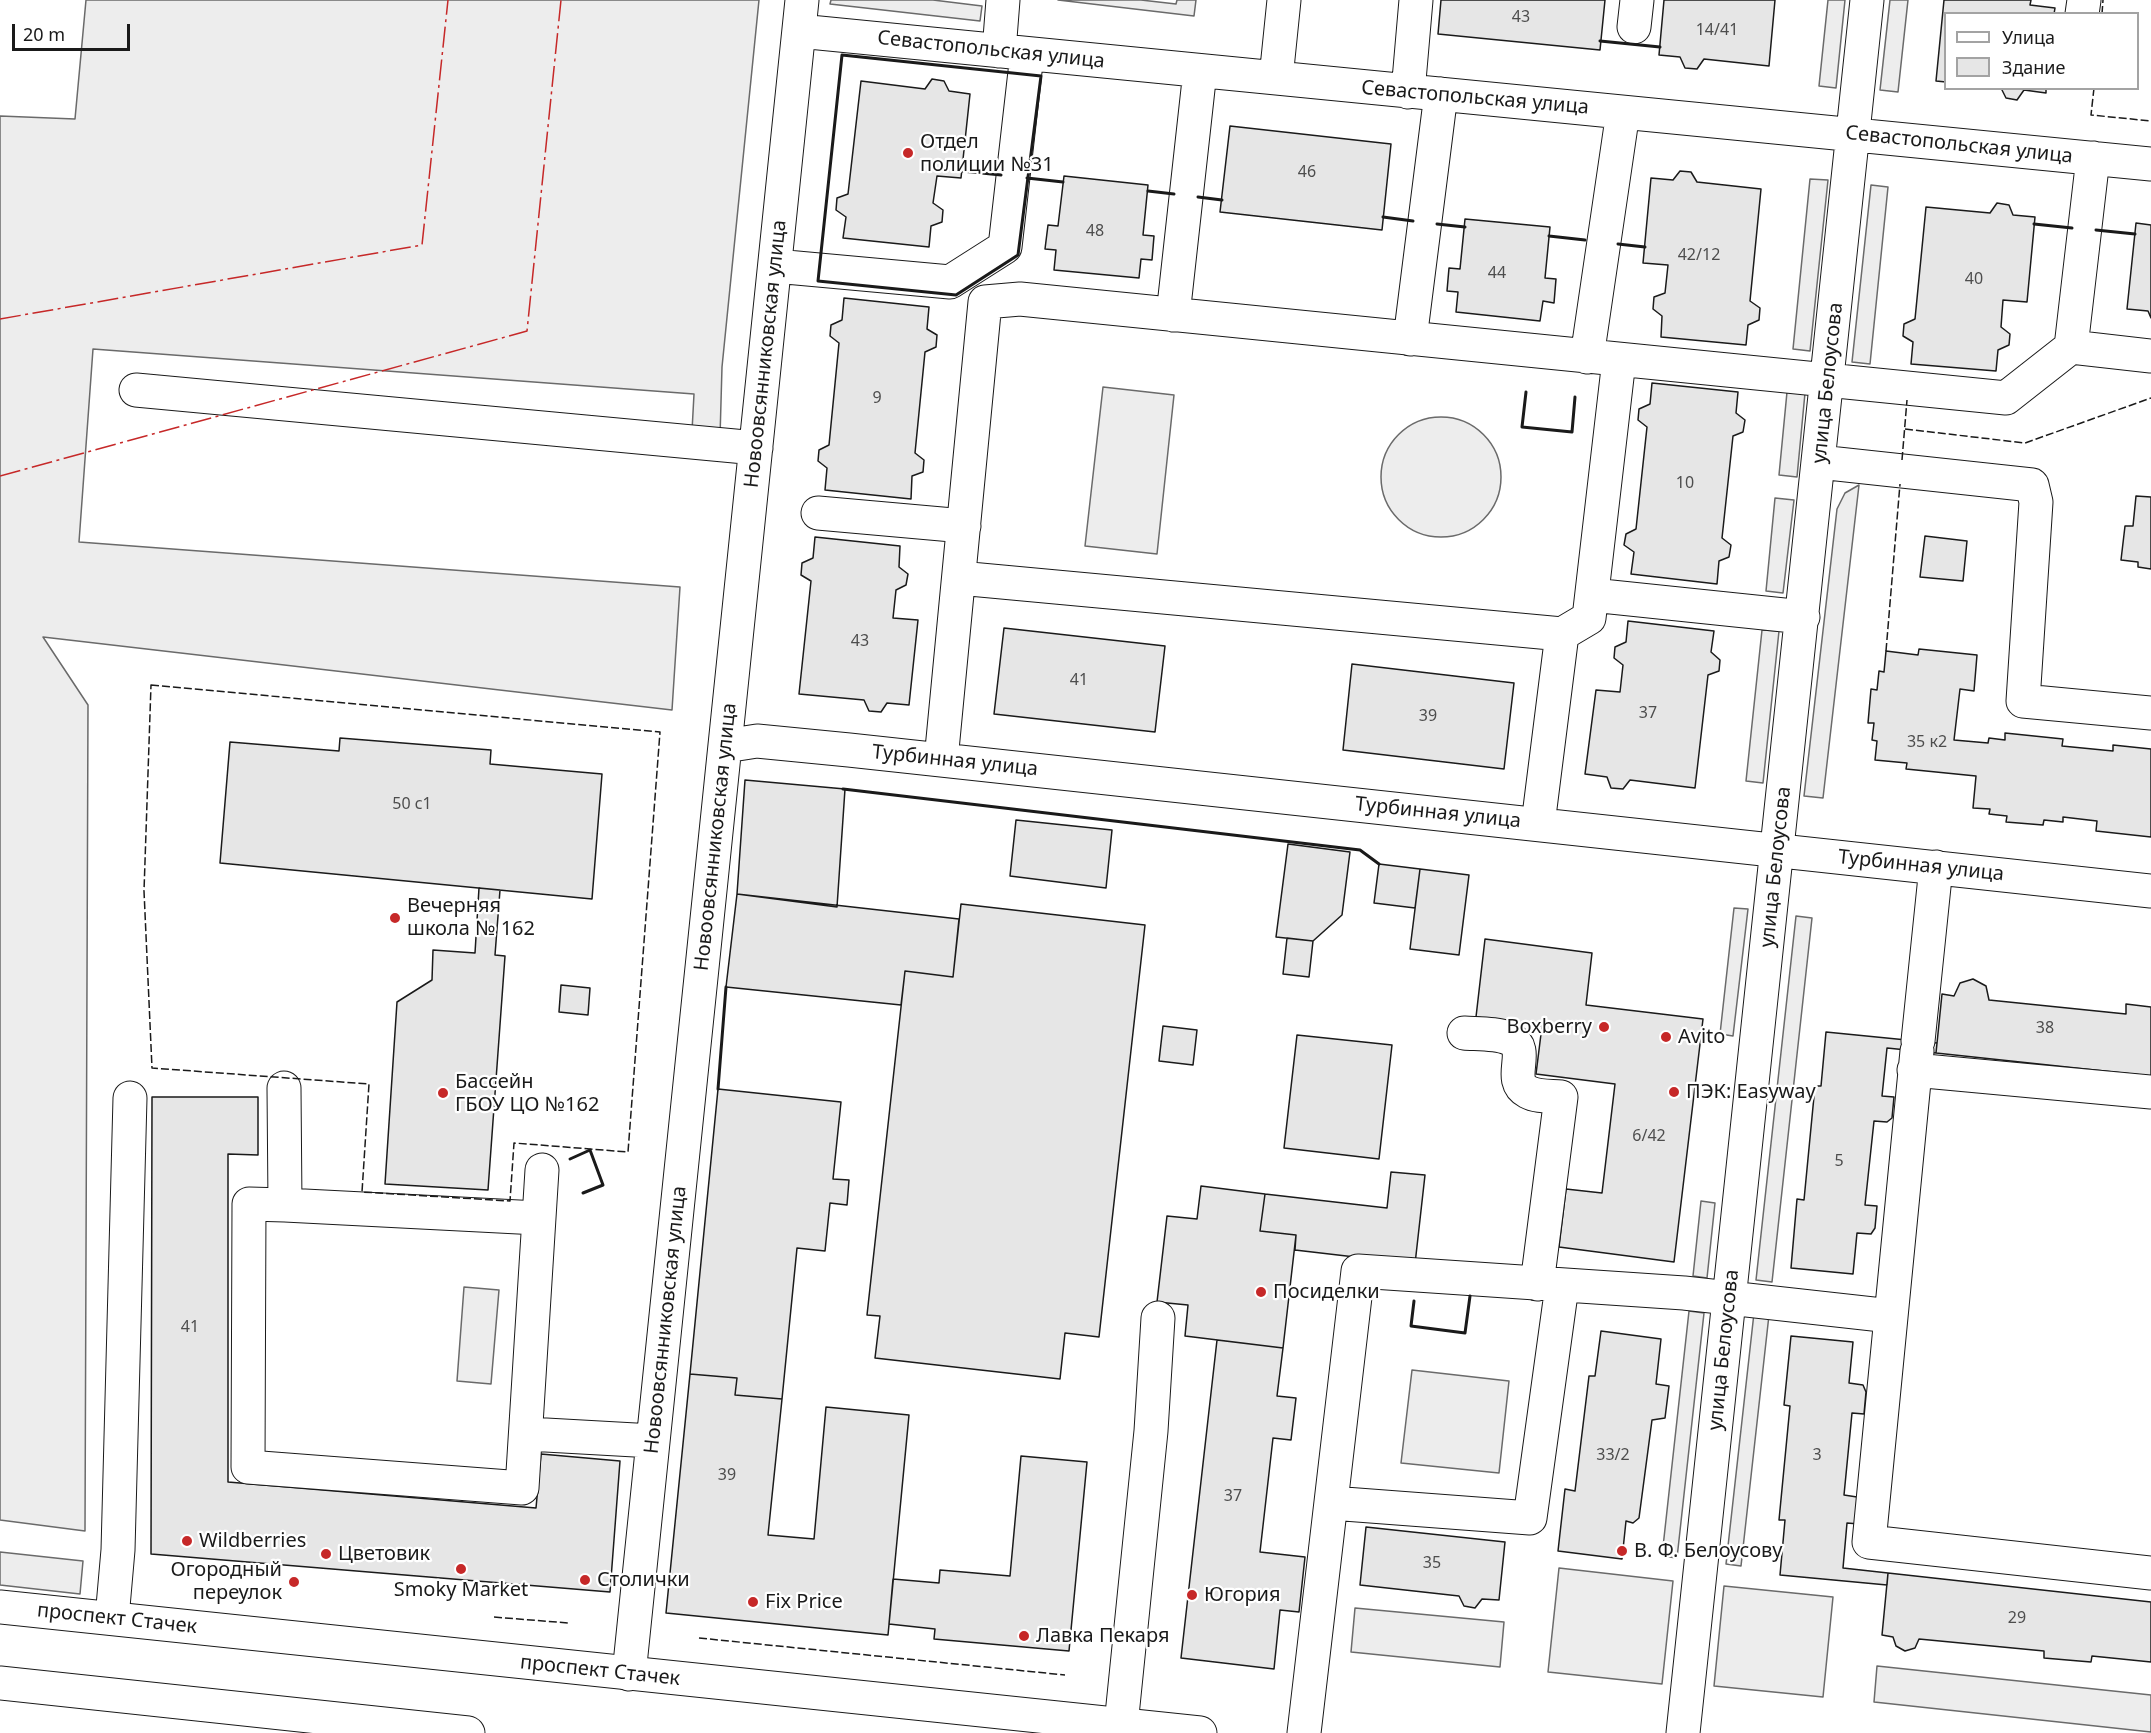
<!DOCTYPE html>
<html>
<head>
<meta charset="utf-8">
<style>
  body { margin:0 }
  #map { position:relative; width:2151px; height:1733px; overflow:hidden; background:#fff; font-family:"Noto Sans",sans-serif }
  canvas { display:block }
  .legend { position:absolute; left:1944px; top:12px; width:195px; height:78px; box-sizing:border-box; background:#fff; border:2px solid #a3a3a3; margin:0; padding:8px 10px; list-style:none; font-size:18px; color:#1a1a1a }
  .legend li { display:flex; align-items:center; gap:12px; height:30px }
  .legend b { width:30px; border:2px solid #a3a3a3 }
  .scale { position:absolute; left:12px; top:24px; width:118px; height:27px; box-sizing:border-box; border:3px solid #1a1a1a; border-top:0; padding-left:8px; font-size:18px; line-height:21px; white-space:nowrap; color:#1a1a1a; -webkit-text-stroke:4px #fff; paint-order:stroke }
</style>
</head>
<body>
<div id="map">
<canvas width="2151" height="1733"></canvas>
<ul class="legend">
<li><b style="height:8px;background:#fff"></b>Улица</li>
<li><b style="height:16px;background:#e6e6e6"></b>Здание</li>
</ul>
<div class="scale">20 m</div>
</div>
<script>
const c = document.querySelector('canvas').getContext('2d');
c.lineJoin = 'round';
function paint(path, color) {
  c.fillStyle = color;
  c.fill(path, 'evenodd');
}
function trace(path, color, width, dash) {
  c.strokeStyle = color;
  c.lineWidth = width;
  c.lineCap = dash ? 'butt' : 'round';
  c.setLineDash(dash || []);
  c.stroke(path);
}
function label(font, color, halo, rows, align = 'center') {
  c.font = font + ' "Noto Sans",sans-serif';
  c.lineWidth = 4.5;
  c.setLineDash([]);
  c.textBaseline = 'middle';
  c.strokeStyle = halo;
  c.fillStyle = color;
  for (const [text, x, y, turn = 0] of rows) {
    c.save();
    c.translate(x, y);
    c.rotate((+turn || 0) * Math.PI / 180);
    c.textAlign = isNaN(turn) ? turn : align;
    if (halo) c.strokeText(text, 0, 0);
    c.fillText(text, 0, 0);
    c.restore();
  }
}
const built = new Path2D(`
  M86 0H759L722 367 720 437 692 431 694 394 93 349 79 542 680 587 672 710 43 637 88 705 85 1531 0 1520V116L75 119Z
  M831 0H933L982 6 980 21 830 4Z
  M1058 0H1141L1176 4 1177 0H1196L1194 16Z
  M1828 0H1845L1836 88 1819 86Z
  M1890 0H1908L1898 92 1880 90Z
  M1810 179 1828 180 1810 351 1793 349Z
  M1871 185 1888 187 1870 364 1852 362Z
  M1103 387 1174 395 1157 554 1085 546Z
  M1787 392 1805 393 1797 477 1779 475Z
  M1381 477a60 60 0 1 1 120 0a60 60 0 1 1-120 0Z
  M1859 485 1823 798 1804 796 1837 509 1845 493Z
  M1775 498 1794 500 1783 593 1766 591Z
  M1762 630 1779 631 1763 783 1746 781Z
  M1734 908 1748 909 1733 1036 1720 1034Z
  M1796 916 1812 918 1772 1282 1756 1280Z
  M1701 1201 1715 1203 1707 1278 1693 1276Z
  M464 1287 499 1290 491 1384 457 1381Z
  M1689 1311 1704 1313 1677 1558 1662 1556Z
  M1754 1313 1769 1315 1741 1566 1726 1564Z
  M1412 1370 1509 1381 1499 1473 1401 1463Z
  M0 1552 83 1561 80 1594 0 1585Z
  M1559 1568 1673 1581 1662 1684 1548 1672Z
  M1724 1586 1833 1597 1823 1697 1714 1686Z
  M1355 1608 1504 1622 1500 1667 1351 1652Z
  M1877 1666 2151 1695V1732L1874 1702Z`);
paint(built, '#ededed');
trace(built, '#6a6a6a', 1.5);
const building = new Path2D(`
  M1441 0H1605L1600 50 1438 34Z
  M1664 0H1775L1769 66 1704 59 1697 69 1685 68 1680 57 1659 55Z
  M1944 0H2031L2030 5 2055 8 2054 14H1946V82L1936 81Z
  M932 79 944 81 949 91 970 94 961 178 937 176 933 203 943 210 942 222 931 226 929 247 843 238 846 217 836 210 837 198 848 194 861 81 925 89Z
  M2001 88H2046V93L2024 90 2017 100 2006 98Z
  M1230 126 1391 144 1382 230 1220 212Z
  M1680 171 1691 172 1697 182 1761 189 1750 301 1760 308 1759 320 1748 325 1746 345 1661 337 1662 316 1653 309 1654 297 1665 293 1668 265 1643 263 1651 178 1673 180Z
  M1064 176 1148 185 1143 235 1154 236 1152 260 1141 259 1139 278 1054 270 1056 250 1045 249 1048 225 1058 226Z
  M1997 203 2009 205 2013 215 2035 217 2027 302 2003 300 2001 327 2010 334 2009 345 1998 350 1996 371 1911 364 1913 342 1903 336 1904 324 1915 319 1926 207 1990 213Z
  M1465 219 1550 227 1545 278 1556 279 1554 303 1543 301 1540 321 1456 312 1458 292 1447 291 1449 268 1460 269Z
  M2136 223 2151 225V318L2148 311 2127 309Z
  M844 298 929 307 927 329 937 335 936 347 925 352 915 453 924 460 923 472 912 476 911 499 825 490 827 468 818 461 819 450 829 445 839 343 830 336 831 325 842 320Z
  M1652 383 1738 392 1736 413 1745 420 1743 432 1733 436 1722 538 1731 545 1729 557 1719 561 1717 584 1631 574 1634 552 1624 545 1626 534 1636 529 1647 427 1638 420 1639 409 1650 404Z
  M2136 496 2151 497V569L2138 567V562L2121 560 2125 526H2133Z
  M1925 536 1967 541 1963 581 1920 577Z
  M815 537 900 546 899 567 908 574 906 585 896 590 893 618 918 620 909 705 887 703 881 712 869 711 864 700 799 694 811 581 801 575 802 563 813 558Z
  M1628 621 1714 631 1711 652 1720 660 1719 671 1708 675 1695 788 1630 780 1623 789 1611 788 1607 777 1585 774 1596 690 1620 692 1623 665 1614 658 1615 647 1626 642Z
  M1004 628 1165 646 1155 732 994 714Z
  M1919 649 1977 655 1974 691 1960 689 1954 740 1988 743 1989 738 2005 740V733L2063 739 2062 746 2113 751V745L2151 749V837L2096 831 2097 821 2063 817V822L2044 820 2043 825 2006 822 2007 816 1989 814 1990 809 1973 808 1976 776 1906 769 1907 763 1875 760 1877 741 1872 740 1874 723H1868L1871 689 1877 690 1879 671 1884 672 1886 651 1918 655Z
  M1352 664 1514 683 1504 769 1343 750Z
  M340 738 491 750 490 764 602 774 592 899 220 863 230 742 339 751Z
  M745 780 845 789 837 907 737 894Z
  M1016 820 1112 830 1106 888 1010 876Z
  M1288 844 1350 852 1342 915 1313 941 1276 937Z
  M1379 864 1420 869 1415 908 1374 903Z
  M1420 869 1469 875 1459 955 1410 949Z
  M479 888 500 890 495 955 505 956 488 1190 385 1184 397 1002 432 980 433 950 475 953Z
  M737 894 959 919 953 977 905 971 901 1005 726 987Z
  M961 904 1145 925 1099 1337 1065 1333 1060 1379 875 1358 880 1316 867 1315 905 971 953 977Z
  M1287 938 1313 941 1309 977 1283 974Z
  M1485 939 1592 953 1586 1005 1703 1019 1674 1262 1559 1247 1566 1189 1602 1193 1615 1084 1536 1074 1542 1026 1476 1017Z
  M1973 979 1986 986 1989 1000 2126 1014V1004L2151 1007V1076L1936 1053 1942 994 1954 996 1960 983Z
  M561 985 590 988 588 1015 559 1012Z
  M1163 1026 1197 1030 1193 1065 1159 1061Z
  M1826 1032 1937 1043 1936 1053 1887 1048 1882 1096 1894 1097 1892 1118 1887 1122 1874 1121 1865 1205 1877 1206 1875 1228 1871 1234 1857 1233 1853 1274 1791 1268 1797 1199 1804 1200 1815 1086H1821Z
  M1297 1035 1392 1045 1379 1159 1284 1148Z
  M718 1089 841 1102 833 1179 849 1180 847 1205 830 1203 825 1251 797 1248 782 1399 735 1395 737 1378 690 1374Z
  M152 1097H258V1155L228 1154V1482L536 1508 541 1454 620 1461 610 1592 151 1554Z
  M1391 1172 1425 1175 1415 1264 1295 1250 1296 1235 1260 1231 1265 1194 1387 1208Z
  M1201 1186 1265 1194 1260 1231 1296 1235 1283 1348 1185 1336 1188 1305 1157 1302 1167 1216 1197 1219Z
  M1601 1331 1661 1339 1656 1384 1669 1386 1665 1418 1652 1420 1639 1518 1633 1523 1626 1521 1622 1559 1558 1551 1565 1489 1575 1491 1589 1376H1595Z
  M1791 1336 1853 1342 1849 1383 1863 1385 1866 1392 1864 1414 1852 1413 1844 1495 1857 1497 1859 1524 1847 1523 1843 1568 1888 1573 1887 1585 1780 1575 1785 1520H1779L1790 1406 1784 1405Z
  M1217 1340 1283 1348 1277 1396 1296 1398 1291 1440 1273 1438 1260 1552 1305 1557 1299 1612 1280 1610 1274 1669 1181 1658Z
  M690 1374 737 1378 735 1395 782 1399 768 1535 814 1539 826 1407 909 1415 888 1635 666 1613Z
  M1021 1456 1087 1462 1069 1651 934 1639 935 1629 889 1624 893 1579 939 1583 940 1570 1010 1576Z
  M1366 1527 1505 1542 1499 1600 1482 1599 1475 1608 1464 1606 1459 1596 1360 1585Z
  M1888 1573 2151 1602V1662L2092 1656 2091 1662 2079 1661 2044 1658V1651L1919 1639 1915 1648 1905 1651 1896 1646 1893 1637 1882 1635Z`);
paint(building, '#e6e6e6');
trace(building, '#1a1a1a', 1.5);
const minor = new Path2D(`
  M2082 14 2084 0
  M1634 27 1637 0
  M799 31 2151 164
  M999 51 1003 0
  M1276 78 1284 0
  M1408 92 1416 0
  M775 266 950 282 1005 247 1027 54
  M1173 315 1200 71
  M1410 339 1441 94
  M2071 347 2151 356
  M1587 357 1623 112
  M136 390 756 448
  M1819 462 2032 485 2036 502 2023 701 2151 713
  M818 513 964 526
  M959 578 1562 634 1589 618 1619 360
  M1592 595 1803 617
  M725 746 757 741 849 750 2151 891
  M941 760 985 302 1020 299 2006 398 2071 347 2093 158
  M1538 824 1562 634
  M1464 1033C1477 1034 1498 1033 1510 1039 1532 1050 1505 1080 1528 1092 1537 1097 1551 1096 1561 1097L1537 1284
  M1918 1041 1936 867
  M1917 1051 1869 1542 2151 1573
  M1914 1070 2151 1092
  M284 1088 285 1205 538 1218
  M285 1205 249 1204 248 1467 522 1488 542 1170
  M528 1434 653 1441
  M1331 1503 1530 1518 1562 1286
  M112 1618 118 1550 130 1098
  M629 1674 802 0
  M1121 1725 1151 1431 1158 1318
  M1304 1733 1358 1271 1684 1293 1891 1316
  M1683 1733 1867 0`);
const major = new Path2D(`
  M0 1607 1200 1733
  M0 1683 468 1733`);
trace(minor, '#1a1a1a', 35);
trace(major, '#1a1a1a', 35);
trace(minor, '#fff', 33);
trace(major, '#fff', 33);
trace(new Path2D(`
  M2102 14 2103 0
  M2094 88 2091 115 2151 121
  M1905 429 2025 443 2151 398
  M1902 460 1907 400
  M1886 651 1900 484
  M151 685 660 732 628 1152 514 1143 510 1201 362 1192 369 1084 152 1068 144 891Z
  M494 1617 568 1623
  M699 1638 1065 1675`), '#1a1a1a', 1.5, [8, 3]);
trace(new Path2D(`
  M1600 41 1660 47
  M842 55 1041 76 1018 255 956 295 818 281Z
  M962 171 1001 175
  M1027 178 1063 182
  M1148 191 1174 194
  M1198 197 1222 200
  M1383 217 1413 221
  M1437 224 1465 227
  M2034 224 2072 228
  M2096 230 2135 234
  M1549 236 1585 240
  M1618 244 1645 247
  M1526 392 1522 427 1572 432 1575 397
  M843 789 1360 850 1379 864
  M718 1089 726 987
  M570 1159 590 1150 603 1185 583 1193
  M1414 1301 1411 1326 1465 1333 1470 1296`), '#1a1a1a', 3);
trace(new Path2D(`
  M0 319 422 245 448 0
  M0 476 527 331 561 0`), '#c62828', 1.5, [21, 4.5, 3, 4.5]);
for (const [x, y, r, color] of [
  [908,153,6,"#c62828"],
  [395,918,6,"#c62828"],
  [1604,1027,6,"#c62828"],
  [1666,1037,6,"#c62828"],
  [1674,1092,6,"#c62828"],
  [443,1093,6,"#c62828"],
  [1261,1292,6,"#c62828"],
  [187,1541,6,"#c62828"],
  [1622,1551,6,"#c62828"],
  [326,1554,6,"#c62828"],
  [461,1569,6,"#c62828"],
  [585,1580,6,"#c62828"],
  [294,1582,6,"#c62828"],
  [1192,1595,6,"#c62828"],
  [753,1602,6,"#c62828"],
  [1024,1636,6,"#c62828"]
]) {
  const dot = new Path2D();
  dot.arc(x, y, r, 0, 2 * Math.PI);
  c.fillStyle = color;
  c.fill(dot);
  trace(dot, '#fff', 2);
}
label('16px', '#4d4d4d', null, [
  ["43",1521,17],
  ["14/41",1717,30],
  ["46",1307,172],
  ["48",1095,231],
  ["42/12",1699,255],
  ["44",1497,273],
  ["40",1974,279],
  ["9",877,398],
  ["10",1685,483],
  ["43",860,641],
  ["41",1079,680],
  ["37",1648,713],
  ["39",1428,716],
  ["35 к2",1927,742],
  ["50 с1",412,804],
  ["38",2045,1028],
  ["6/42",1649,1136],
  ["5",1839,1161],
  ["41",190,1327],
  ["33/2",1613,1455],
  ["3",1817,1455],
  ["39",727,1475],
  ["37",1233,1496],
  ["35",1432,1563],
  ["29",2017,1618]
]);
label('20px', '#1a1a1a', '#fff', [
  ["Севастопольская улица",991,50,6],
  ["Севастопольская улица",1475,98,5],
  ["Севастопольская улица",1959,145,6],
  ["Новоовсянниковская улица",766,354,-84],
  ["улица Белоусова",1828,383,-84],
  ["Турбинная улица",955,761,6],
  ["Турбинная улица",1438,813,6],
  ["Новоовсянниковская улица",716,837,-84],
  ["Турбинная улица",1921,866,6],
  ["улица Белоусова",1776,867,-84],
  ["Новоовсянниковская улица",666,1320,-84],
  ["улица Белоусова",1724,1350,-84],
  ["проспект Стачек",117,1619,6],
  ["проспект Стачек",600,1671,6]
]);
label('20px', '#1a1a1a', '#fff', [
  ["Отдел",920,142],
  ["полиции №31",920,165],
  ["Вечерняя",407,906],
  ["школа № 162",407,929],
  ["Boxberry",1592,1027,"right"],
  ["Avito",1678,1037],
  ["Бассейн",455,1082],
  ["ГБОУ ЦО №162",455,1105],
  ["ПЭК: Easyway",1686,1092],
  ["Посиделки",1273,1292],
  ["Wildberries",199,1541],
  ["В. Ф. Белоусову",1634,1551],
  ["Цветовик",338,1554],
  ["Огородный",282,1570,"right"],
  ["переулок",282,1593,"right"],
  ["Столички",597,1580],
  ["Smoky Market",461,1590,"center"],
  ["Югория",1204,1595],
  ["Fix Price",765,1602],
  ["Лавка Пекаря",1036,1636]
], 'left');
</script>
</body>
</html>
